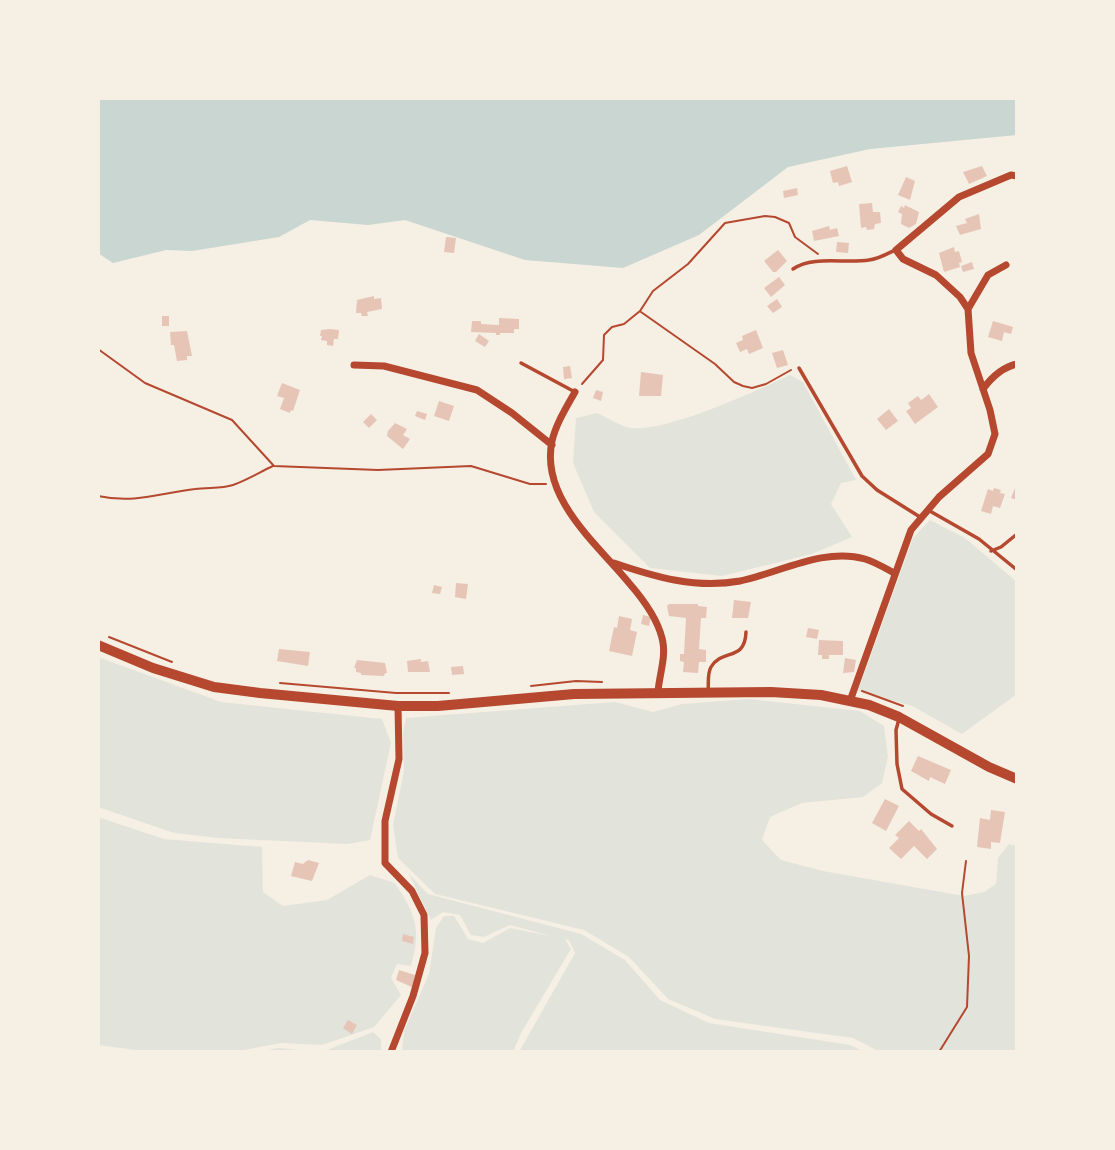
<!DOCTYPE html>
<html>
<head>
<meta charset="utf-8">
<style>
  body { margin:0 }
  #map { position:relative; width:1115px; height:1150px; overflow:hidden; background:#f6efe4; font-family:Poppins,sans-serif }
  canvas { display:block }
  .frame { position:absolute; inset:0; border:100px solid #f6efe4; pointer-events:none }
</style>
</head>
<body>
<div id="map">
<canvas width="1115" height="1150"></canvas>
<div class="frame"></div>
</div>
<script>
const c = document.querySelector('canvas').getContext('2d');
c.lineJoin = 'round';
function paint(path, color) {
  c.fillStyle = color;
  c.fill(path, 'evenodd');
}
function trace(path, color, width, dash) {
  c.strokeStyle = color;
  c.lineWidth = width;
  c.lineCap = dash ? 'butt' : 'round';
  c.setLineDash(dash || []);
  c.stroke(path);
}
paint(new Path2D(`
  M790 375 803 382 856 480 841 483 831 504 852 537 812 554 722 576 650 568 594 512 573 463 576 418 597 413C607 417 621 427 631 428 668 432 756 391 790 375Z
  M930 520 965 538 1017 582V694L962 734 912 706 858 691 913 538Z
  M98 657 221 702 382 719 391 743 370 840 348 844 218 838 174 833 98 807Z
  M749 699 860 711 884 726 888 757 882 783 863 797 802 803 770 817 762 840 781 860 823 871 964 896 984 892 996 884 998 858 1009 844 1017 846V1052H880L853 1038 715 1019 668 999 629 957 584 930 435 894 398 858 393 825 404 771 403 732 406 718 615 702 653 712 682 704Z
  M98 817 164 839 262 847 263 892 283 906 327 900 370 875 395 883C415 914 422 929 411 966L397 964 391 978 401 995 374 1027 322 1045 281 1043 234 1052H151L98 1045Z
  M409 874 428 894 581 934 625 960 660 1000 709 1023 850 1045 865 1052H519L575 953 569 940 565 939 571 949 521 1033 513 1052H402L404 1031 429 974 436 928 444 916H454L468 939 483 943 510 928 551 936 510 925 484 937 471 935 460 915 443 912 431 920Z
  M373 1032 381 1039V1052H258L278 1048 322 1052Z`), '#e2e4dc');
paint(new Path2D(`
  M98 98H1017V135L870 149 788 167 699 235 623 268 525 260 405 220 368 225 310 220 279 237 192 251 166 250 113 263 98 253Z`), '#c9d6d2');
paint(new Path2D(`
  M847 166 852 182 839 186 838 182 833 183 830 171Z
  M982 166 987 176 969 184 963 172Z
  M906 177 915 181 910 200 898 195Z
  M797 188 798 195 784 198 783 191Z
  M872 203 873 212H880L881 223 875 224 874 229 867 230 866 227 861 228 859 204Z
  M905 205 919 212 916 224 909 228 901 224 902 214 898 212 901 206 904 208Z
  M979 214 981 229 960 235 956 226 967 223 965 219Z
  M829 226 830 230 837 228 839 236 814 241 812 231Z
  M446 237 456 238 454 253 444 252Z
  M837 242 849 243 848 253 836 252Z
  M954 247 955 252 959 251 962 262 959 263 960 267 944 272 939 253Z
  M778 250 787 261 776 272H773L764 261Z
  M972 262 974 269 963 272 961 266Z
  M779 277 785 285 771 297 764 288Z
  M374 296V299L381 298 382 309 367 312 368 316H362L361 313H356L357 300Z
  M777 299 782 307 773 313 767 306Z
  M162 316H169V326H162Z
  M499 318 519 319V329H514V333H500V335H496V333L471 332 472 321H481V324L499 325Z
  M993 321 1013 327 1011 334 1004 332 1002 341 988 337Z
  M330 329 339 330 338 339H334L333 346 327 345V341L321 340 322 336H320L321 330Z
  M756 330 763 348 749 354 747 349 740 352 736 343 743 340 742 336Z
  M187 331 192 356H187V360L177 361 174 345H171L170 332Z
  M479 334 489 341 485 347 475 341Z
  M783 350 788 365 777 368 772 353Z
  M570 366 572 378 564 379 563 367Z
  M641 372 663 375 661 396H639Z
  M282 383 300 390 293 411 291 410 290 413 280 409 284 398 277 396Z
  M596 390 603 392 601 401 593 398Z
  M929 394 938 407 915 424 906 411 911 408 908 403 918 396 921 400Z
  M439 401 454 406 449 421 434 416Z
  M889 409 898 421 886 430 877 419Z
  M417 411 427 414 425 420 415 416Z
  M371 414 377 420 369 428 363 422Z
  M395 423 407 429 403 435 410 439 403 449 387 436 388 431Z
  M1017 483V500L1011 498Z
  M994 488 1001 490 1000 493 1005 494 1000 508 993 506 991 514 981 511 988 489 993 491Z
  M456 583 468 584 466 599 455 597Z
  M434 585 442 587 440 594 432 593Z
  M734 600 751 602 748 618H732Z
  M669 604H698V606L707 607 706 618H701L699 649 706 650V662H699L698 673 683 672 684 662 680 661V654H684L686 618 669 616 667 606Z
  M643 615 651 617 649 626 641 624Z
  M619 616 632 619 630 630 637 632 632 656 609 651 614 627 617 628Z
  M808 628 819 630 817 639 806 637Z
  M819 640 843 641V655H829V659H822V655H818Z
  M279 649 310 652 308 666 277 661Z
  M845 658 856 660 854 672 843 673Z
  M421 659V662L428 661 430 672H408L407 661Z
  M357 660 385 663 387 673H385L384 676 361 675V673L356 672V668H354Z
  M463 666 464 674 452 675 451 667Z
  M918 756 951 770 945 784 930 777 929 781 911 771Z
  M885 799 899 806 886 831 872 823Z
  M991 810 1005 812 1000 843 991 842V849L977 847 980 818 990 820Z
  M909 821 919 831 921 829 937 849 927 859 914 846 901 859 889 848 899 838 895 835Z
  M308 860 319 863 312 881 291 876 295 862 303 864Z
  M403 934 414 937 413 944 402 941Z
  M399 970 415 975 412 987 396 980Z
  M348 1020 357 1025 352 1034 343 1028Z`), '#e6c5b7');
trace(new Path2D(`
  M641 312 715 364 734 382 743 386 752 388 766 384 791 370
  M98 349 145 383 232 420 274 466 378 470 471 466 530 484H546
  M582 384 603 360 604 335 612 327 624 324 640 311 653 291 688 264 725 223 765 216 775 217 789 223 795 237 818 254
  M98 496C135 504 161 493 195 489 208 487 221 489 233 485 247 480 260 472 273 466
  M109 637 172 662
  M280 683 396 693H449
  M531 686 576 681 602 682
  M862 691 903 706
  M939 1052 967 1007 969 956 962 893 966 861`), '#b5482f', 2);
trace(new Path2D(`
  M793 269C813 255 846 264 869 260 878 259 887 254 895 250
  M521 363 575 392
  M799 368 862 476 877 490 920 517
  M928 510 979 539 1017 570
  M991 551 1001 547 1017 534
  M708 691C709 683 707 674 711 667 722 648 745 662 746 632
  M899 719 896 730 897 764 902 789 931 814 952 826`), '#b5482f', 3.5);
trace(new Path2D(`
  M968 309 988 275 1006 265
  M354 365 384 366 477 390 512 413 552 445
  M983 389C991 378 1003 367 1017 364
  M575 392C566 408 556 424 552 441 540 498 597 544 629 583 643 599 657 618 662 638 667 656 659 675 658 692
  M614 563C655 577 696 589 740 581 779 573 824 547 865 559 875 562 885 568 894 573
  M850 701 911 530 939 497 988 454 995 434 990 410 971 353 968 309 960 297 936 275 903 259 896 250 959 197 1011 175 1017 176
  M391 1052 413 996 425 953 424 915 412 891 385 863V821L399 759 398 706`), '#b5482f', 7);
trace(new Path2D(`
  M98 645 153 668 214 687 260 693 398 706H438L574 694 771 692 821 695 869 705 899 717 989 767 1017 779`), '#b5482f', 10);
</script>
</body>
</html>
